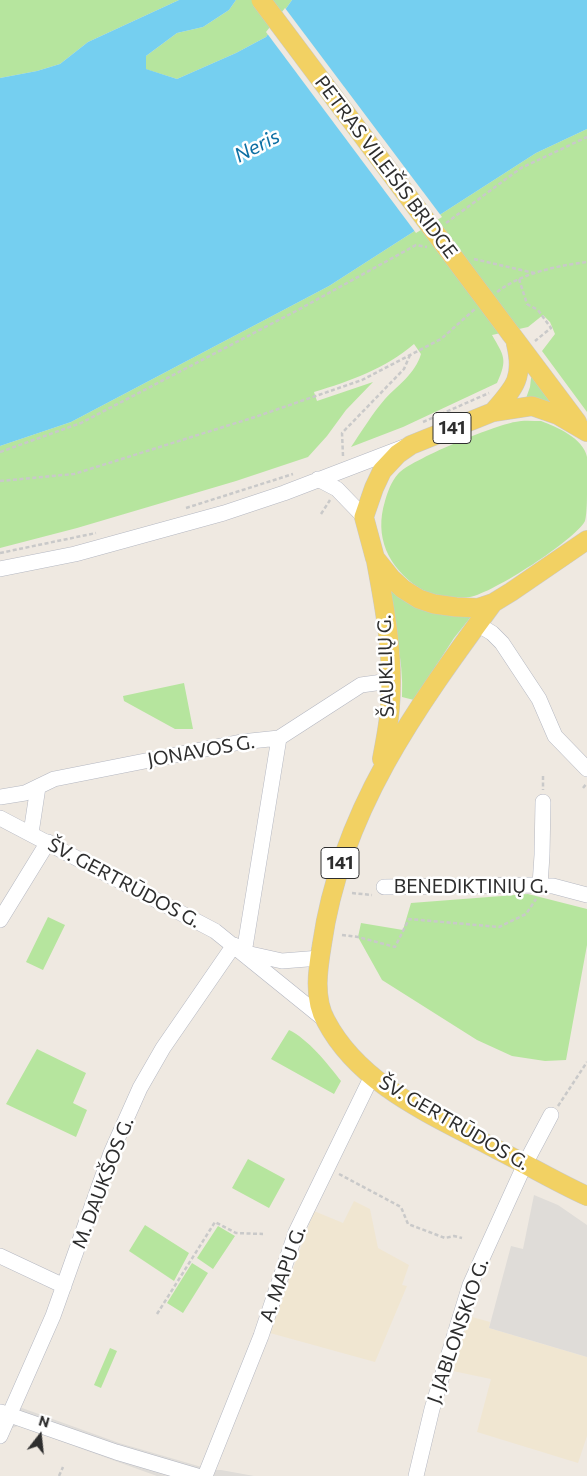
<!DOCTYPE html>
<html>
<head>
<meta charset="utf-8">
<style>
  body { margin:0 }
  #map { position:relative; width:587px; height:1476px; overflow:hidden; background:#efe9e1; font-family:Commissioner,sans-serif }
  canvas { display:block }
  .north { position:absolute; left:15px; top:1411px; width:50px; height:50px; -webkit-text-stroke:4px #fff; paint-order:stroke; rotate:16deg; font-size:14px; font-weight:700; line-height:20px; text-align:center; color:#2e2e2e }
  .north::after { content:''; display:block; margin:auto; width:18px; height:22px; background:#2e2e2e; clip-path:polygon(50% 0,100% 100%,50% 72%,0 100%) }
</style>
</head>
<body>
<div id="map">
<canvas width="587" height="1476"></canvas>
<div class="north">N</div>
</div>
<script>
const c = document.querySelector('canvas').getContext('2d');
c.lineJoin = 'round';
function paint(path, color) {
  c.fillStyle = color;
  c.fill(path, 'evenodd');
}
function trace(path, color, width, dash) {
  c.strokeStyle = color;
  c.lineWidth = width;
  c.lineCap = dash ? 'butt' : 'round';
  c.setLineDash(dash || []);
  c.stroke(path);
}
function label(font, color, halo, rows, align = 'center') {
  c.font = font + ' Commissioner,sans-serif';
  c.lineWidth = 5;
  c.setLineDash([]);
  c.textBaseline = 'middle';
  c.strokeStyle = halo;
  c.fillStyle = color;
  for (const [text, x, y, turn = 0] of rows) {
    c.save();
    c.translate(x, y);
    c.rotate((+turn || 0) * Math.PI / 180);
    c.textAlign = isNaN(turn) ? turn : align;
    if (halo) c.strokeText(text, 0, 0);
    c.fillText(text, 0, 0);
    c.restore();
  }
}
paint(new Path2D(`
  M354 1201 370 1209 378 1248 409 1265 402 1285 407 1286 375 1362 270 1333 314 1211 343 1223Z
  M465 1315 490 1322 489 1328 587 1357V1436L578 1463 477 1432 491 1379 448 1370Z`), '#f0e6d1');
paint(new Path2D(`
  M0 0H179L88 42 60 64 37 71 0 78Z
  M236 0H292L266 37 236 53 177 79 145 69 146 56 177 33 203 27 229 10Z
  M587 129V412L542 351 555 334 550 322 543 315 528 327 492 335C504 356 508 359 497 383L403 427 351 447C362 431 372 414 385 399 399 384 415 374 421 354L414 344C385 369 350 381 314 392L317 401 373 382 346 410 327 436 308 457 236 481 77 528 0 548V446L71 422 329 286 536 153Z
  M532 370 558 404 525 401 530 387Z
  M541 421C557 427 583 438 587 457 587 467 587 480 587 491 587 499 587 513 585 521 575 540 493 593 470 597 456 599 431 596 419 588 388 567 374 537 385 501 388 491 391 482 398 474 410 460 495 425 515 422 523 420 532 421 541 421Z
  M384 582 474 613 454 638 414 700 402 697C404 658 393 620 384 582Z
  M184 683 193 729H175L124 701 123 696Z
  M528 894 587 909V945L566 1060 545 1061 512 1056 477 1040 382 980 358 937 361 923 403 930 411 903Z
  M48 917 65 925 43 970 26 962Z
  M289 1030C308 1039 328 1064 341 1081L334 1094 271 1059Z
  M37 1049 86 1073 73 1103 87 1110 76 1137 6 1104Z
  M248 1159 285 1179 269 1208 232 1188Z
  M145 1225 189 1253 174 1281 129 1251Z
  M218 1226 235 1236 213 1269 197 1258Z
  M192 1263 208 1273 183 1313 167 1303Z
  M110 1348 117 1351 101 1388 94 1385Z`), '#b6e59e');
paint(new Path2D(`
  M534 1195 558 1205 587 1225V1357L489 1328 511 1246 523 1249Z
  M0 1404 6 1406 22 1408 119 1443 212 1470H221L254 1476H157L18 1426 0 1432Z`), '#dfdcd8');
paint(new Path2D(`
  M179 0H236L229 10 203 27 177 33 146 56V69L177 79 236 53 266 37 292 0H587V129L536 153 329 286 71 422 0 446V78L37 71 60 64 88 42Z`), '#75cff0');
paint(new Path2D(`
  M285 8 442 217 416 233 266 32Z`), '#efe9e1');
const minor = new Path2D(`
  M318 479 337 489 364 517
  M0 569 75 554 224 513 284 493 404 447
  M477 624 492 633 502 643 539 699 555 736 587 769
  M0 797 25 793 54 779 241 742 279 738 361 685 390 681
  M0 818 215 931 325 1020
  M31 833 38 787
  M540 885 542 855 543 802
  M384 887 531 885 553 886 587 895
  M0 920 48 842
  M244 953 279 738
  M246 953 282 961 320 958
  M0 1256 64 1286
  M1 1412 116 1452 197 1476
  M0 1436 53 1316 111 1153 140 1088 163 1048 234 945
  M205 1476 261 1336 296 1232 372 1076
  M416 1476 432 1409 470 1285 525 1164 551 1115`);
const major = new Path2D(`
  M511 334 577 422
  M493 412C515 387 524 378 516 344
  M587 432 558 415 532 406 493 412 411 445 398 454 382 471 374 488 364 517 375 558 391 578 403 589 419 599 434 604 456 607 478 608 493 603 511 592 587 540
  M376 561C385 609 394 657 390 706 389 724 385 742 382 759
  M493 603C416 708 341 811 322 944 318 968 313 998 326 1021 360 1086 435 1116 496 1149 526 1164 556 1182 587 1196`);
trace(minor, '#b4b7c1', 16);
trace(major, '#c9c9c9', 20);
trace(new Path2D(`
  M446 223 521 168 587 137
  M474 259 534 273
  M519 279 527 304 538 310 551 328 535 341
  M497 292C522 273 556 266 587 262
  M423 422 489 393
  M0 452 81 423 296 311 416 245 427 247
  M343 456 342 433 404 369 410 355
  M0 481 74 474 255 417 362 380 441 339 475 309
  M186 508 293 474
  M321 514 330 500
  M0 553 96 533
  M543 776V790
  M583 788 587 783
  M352 893 372 895
  M342 935 358 937 395 947 409 919 499 927 526 914 536 899
  M558 1106 587 1062
  M339 1174 401 1207 408 1224 445 1238 454 1236 462 1238
  M157 1314 215 1222 236 1233 263 1234
  M59 1476 63 1467`), '#c9c9c9', 2.5, [4, 2.5]);
trace(minor, '#fff', 15);
trace(major, '#f2d163', 19);
const majorBridge = new Path2D(`
  M261 0 511 334`);
trace(majorBridge, '#c9c9c9', 20, []);
trace(majorBridge, '#f2d163', 19);
for (const [x, y, w] of [
  [452,428,38],
  [340,863,38]
]) {
  const box = new Path2D();
  box.roundRect(x - w / 2, y - 15.5, w, 31, 4);
  c.fillStyle = '#fff';
  c.fill(box);
  trace(box, '#2e2e2e', 1);
}
label('bold 18px', '#2e2e2e', null, [
  ["141",452,428],
  ["141",340,863]
]);
label('19px', '#2e2e2e', '#fff', [
  ["PETRAS VILEIŠIS BRIDGE",386,167,53],
  ["ŠAUKLIŲ G.",386,666,-92],
  ["JONAVOS G.",201,751,-10],
  ["ŠV. GERTRŪDOS G.",124,883,28],
  ["BENEDIKTINIŲ G.",471,887],
  ["ŠV. GERTRŪDOS G.",454,1123,30],
  ["M. DAUKŠOS G.",103,1183,-69],
  ["A. MAPU G.",283,1274,-70],
  ["J. JABLONSKIO G.",458,1331,-71]
]);
label('italic 20px', '#0d6fa3', '#fff', [
  ["Neris",257,146,-28]
]);
</script>
</body>
</html>
